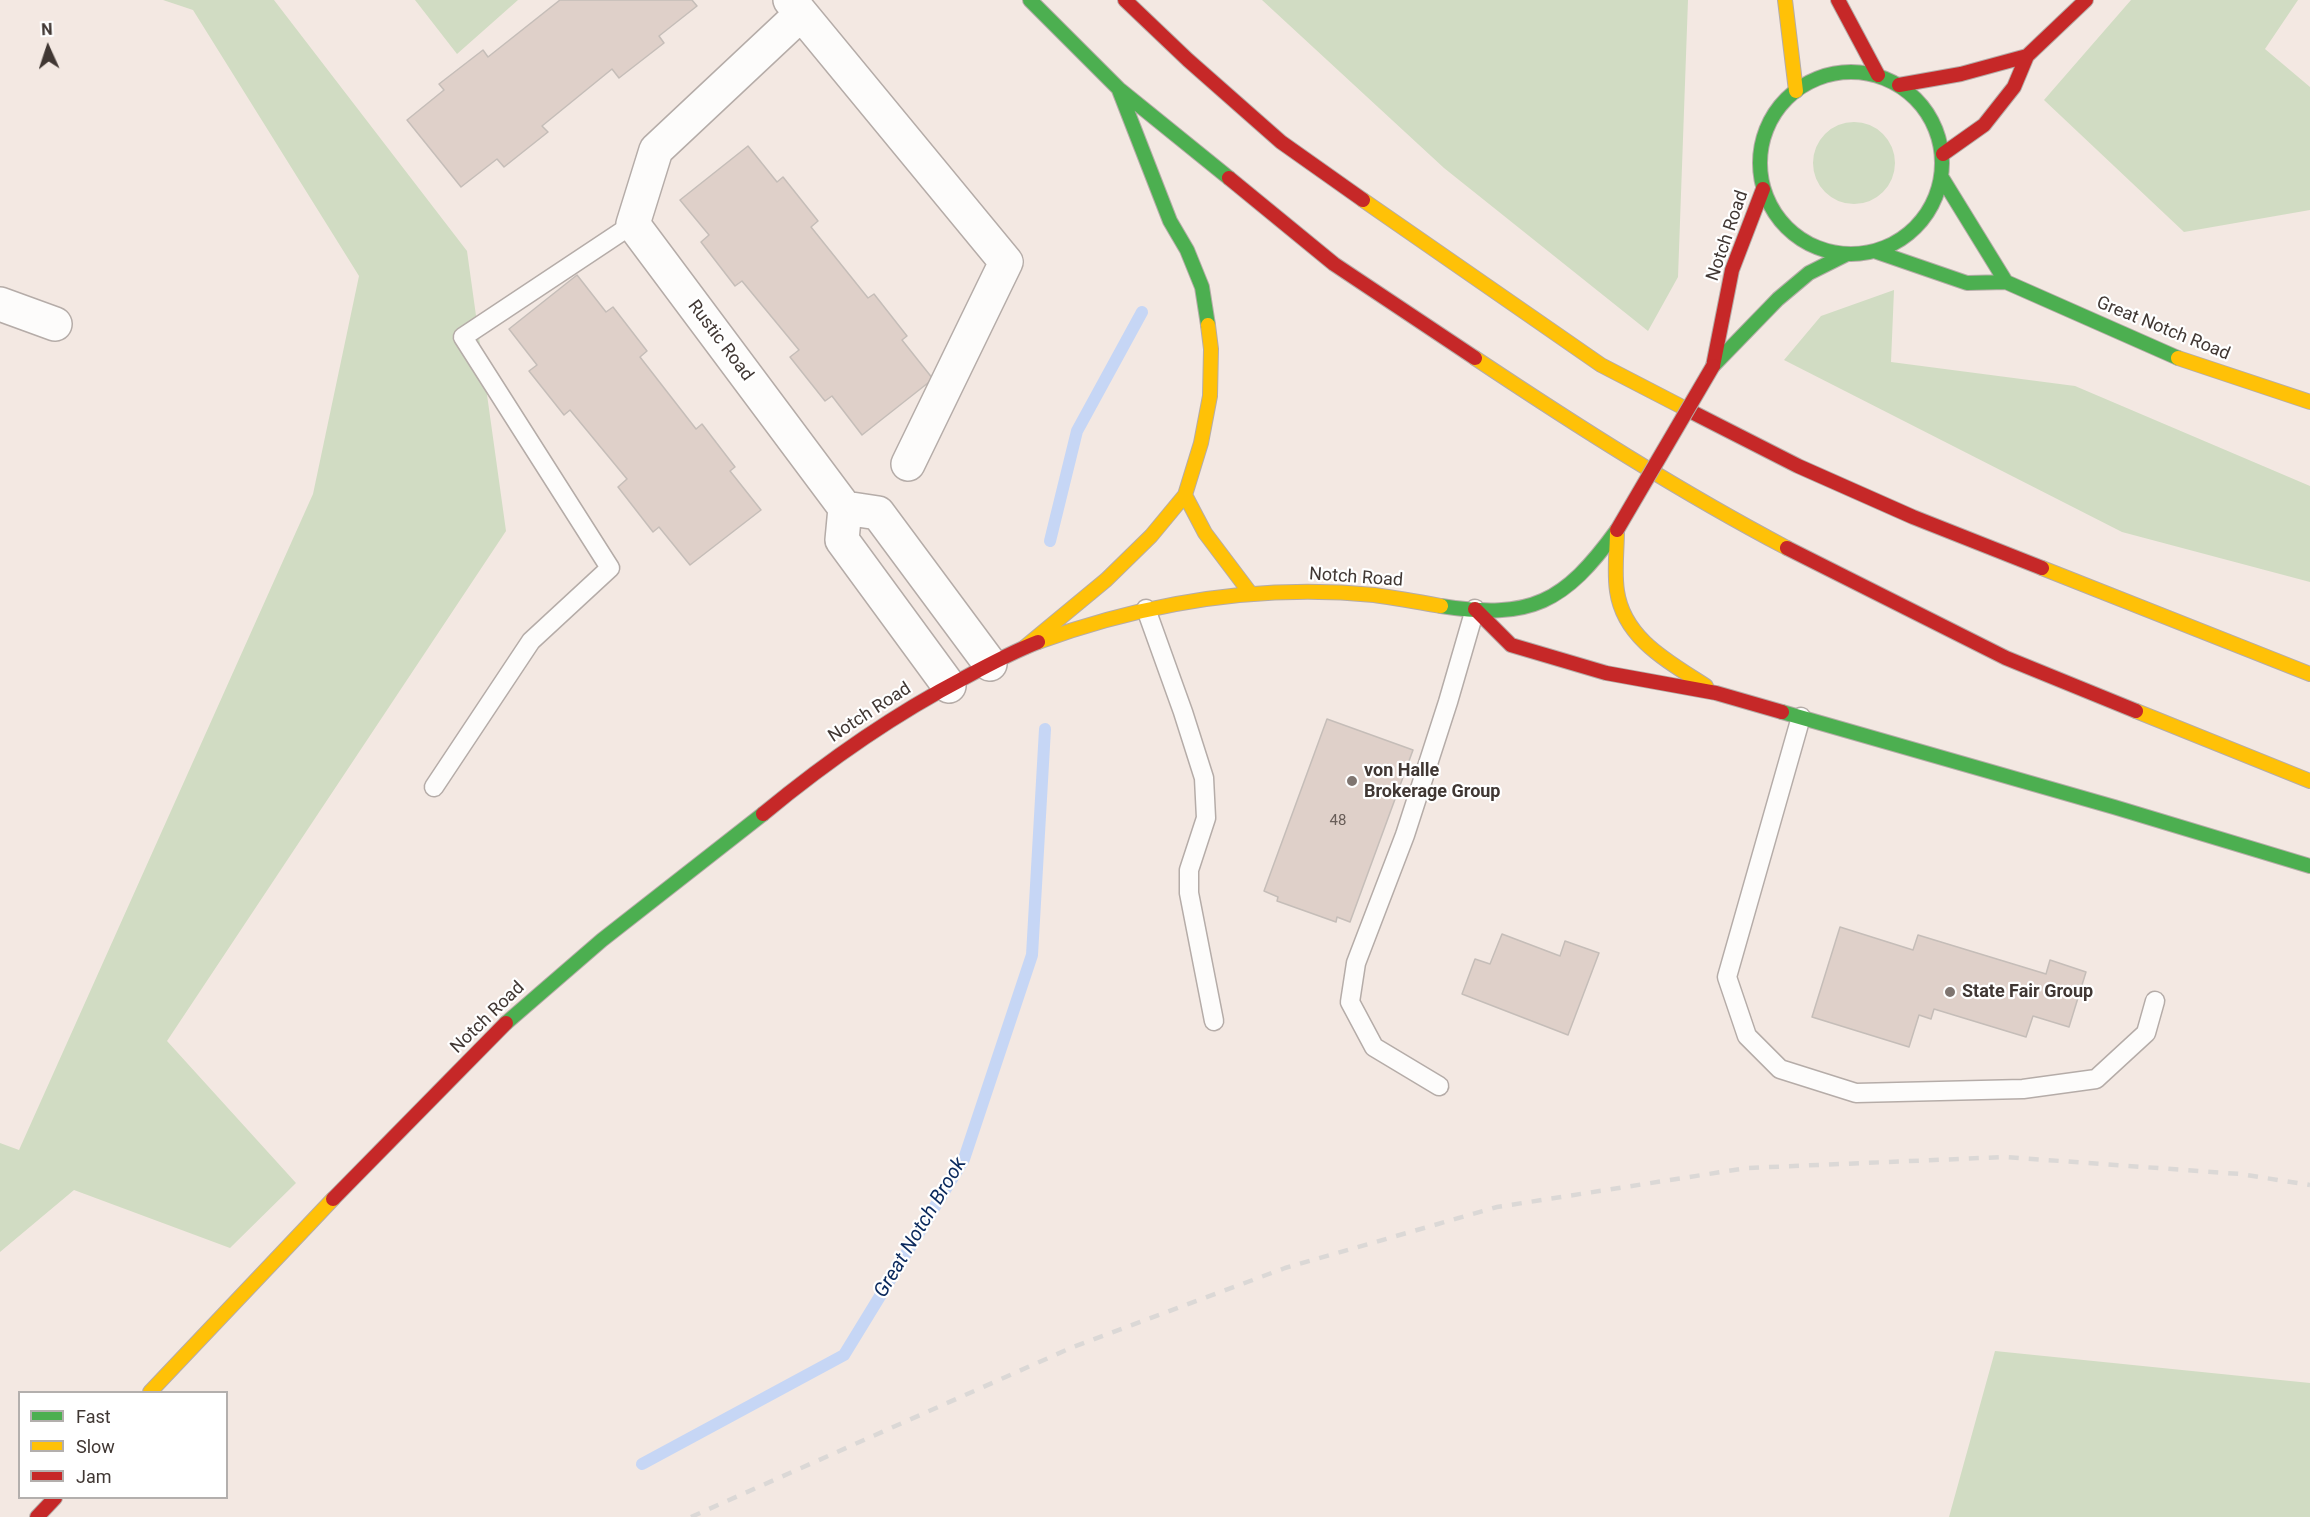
<!DOCTYPE html>
<html>
<head>
<meta charset="utf-8">
<style>
  body { margin:0 }
  #map { position:relative; width:2310px; height:1517px; overflow:hidden; background:#f3e8e2; font-family:Roboto,sans-serif }
  canvas { display:block }
  .legend { position:absolute; left:18px; top:1391px; width:210px; height:108px; box-sizing:border-box; background:#fff; border:2px solid #b3afad; margin:0; padding:8px 10px; list-style:none; font-size:18px; color:#403733 }
  .legend li { display:flex; align-items:center; gap:12px; height:30px }
  .legend b { width:30px; border:2px solid #b3afad }
  .north { position:absolute; left:18px; top:18px; width:60px; height:60px; -webkit-text-stroke:4px #fff; paint-order:stroke; rotate:357deg; font-size:16px; font-weight:700; line-height:24px; text-align:center; color:#403733 }
  .north::after { content:''; display:block; margin:auto; width:21px; height:27px; background:#403733; clip-path:polygon(50% 0,100% 100%,50% 72%,0 100%) }
</style>
</head>
<body>
<div id="map">
<canvas width="2310" height="1517"></canvas>
<ul class="legend">
<li><b style="height:8px;background:#4caf50"></b>Fast</li>
<li><b style="height:8px;background:#ffc107"></b>Slow</li>
<li><b style="height:8px;background:#c62828"></b>Jam</li>
</ul>
<div class="north">N</div>
</div>
<script>
const c = document.querySelector('canvas').getContext('2d');
c.lineJoin = 'round';
function paint(path, color) {
  c.fillStyle = color;
  c.fill(path, 'evenodd');
}
function trace(path, color, width, dash) {
  c.strokeStyle = color;
  c.lineWidth = width;
  c.lineCap = dash ? 'butt' : 'round';
  c.setLineDash(dash || []);
  c.stroke(path);
}
function label(font, color, halo, rows, align = 'center') {
  c.font = font + ' Roboto,sans-serif';
  c.lineWidth = 4.5;
  c.setLineDash([]);
  c.textBaseline = 'middle';
  c.strokeStyle = halo;
  c.fillStyle = color;
  for (const [text, x, y, turn = 0] of rows) {
    c.save();
    c.translate(x, y);
    c.rotate((+turn || 0) * Math.PI / 180);
    c.textAlign = isNaN(turn) ? turn : align;
    if (halo) c.strokeText(text, 0, 0);
    c.fillText(text, 0, 0);
    c.restore();
  }
}
paint(new Path2D(`
  M163 0H274L467 251 506 531 167 1041 296 1183 230 1248 74 1190 0 1252V1143L19 1150 313 494 359 276 193 10Z
  M415 0H518L457 54Z
  M1262 0H1688L1678 277 1648 331 1444 168Z
  M2131 0H2298L2265 49 2310 87V210L2184 232 2044 100Z
  M1813 163a41 41 0 1 1 82 0a41 41 0 1 1-82 0Z
  M1894 290 1891 362 2075 386 2310 486V582L2122 532 1784 360 1821 316Z
  M1995 1351 2310 1383V1517H1949Z`), '#d1dcc3');
trace(new Path2D(`
  M1050 541 1077 431 1142 312
  M642 1464 844 1355 964 1159 1032 955 1045 729`), '#c6d6f5', 12);
const building = new Path2D(`
  M560 0H692L697 6 659 36 664 43 619 78 612 69 542 126 548 132 504 167 497 159 461 187 407 120 444 90 439 84 483 50 488 57Z
  M748 146 777 182 783 177 818 221 811 227 868 298 874 294 907 336 902 340 933 379 862 435 832 396 825 401 790 357 799 350 742 281 735 286 701 242 709 235 680 200Z
  M577 275 606 312 613 307 647 351 640 357 696 429 702 424 735 467 730 471 761 510 690 565 659 527 653 532 618 487 627 479 570 410 564 415 529 371 537 365 509 329Z
  M1327 719 1413 750 1350 922 1337 917 1336 922 1277 901 1278 897 1264 891Z
  M1840 927 1913 950 1918 935 2046 974 2050 960 2086 972 2069 1027 2033 1016 2026 1037 1934 1009 1931 1019 1919 1015 1909 1047 1812 1017Z
  M1502 934 1560 956 1565 941 1599 953 1568 1035 1462 994 1475 959 1490 964Z`);
paint(building, '#dfd0c9');
trace(building, '#c5bdb8', 1.5);
const lane = new Path2D(`
  M1146 609 1183 712 1204 778 1206 818 1189 870V893L1214 1021
  M1801 717 1727 977 1747 1036 1780 1069 1856 1093 2023 1089 2096 1079 2146 1033 2155 1001
  M434 787 531 641 610 568 463 337 633 224
  M1439 1086 1374 1047 1350 1002 1356 963 1405 835 1448 702 1475 609`);
const street = new Path2D(`
  M790 0 1006 262 908 464
  M801 14 656 150 633 224 845 508 842 540 949 686
  M0 304 55 324
  M845 508 878 513 990 664`);
const fast = new Path2D(`
  M1030 0 1119 89 1229 178
  M1760 163a91 91 0 1 1 182 0a91 91 0 1 1-182 0Z
  M1119 90 1170 221 1187 250 1202 287 1208 325
  M1942 178 2006 282
  M1874 251 1967 283 2006 282 2178 358
  M1713 366 1778 299 1809 273 1847 254
  M1441 606C1531 620 1564 603 1617 530
  M1782 712 2114 807 2310 866
  M506 1023 602 940 763 814`);
const slow = new Path2D(`
  M1785 0 1796 91
  M1363 200 1601 365 1688 410
  M1475 358C1577 426 1679 491 1787 548
  M2178 358 2310 402
  M1185 495 1205 533 1251 594
  M1617 530C1617 550 1614 571 1617 591 1624 639 1669 662 1706 686
  M2042 568 2310 674
  M1038 642C1145 603 1260 584 1374 595 1396 598 1419 602 1441 606
  M1025 647 1106 580 1151 536 1185 495 1201 443 1210 396 1211 349 1208 325
  M2136 711 2310 781
  M150 1392 333 1199`);
const jam = new Path2D(`
  M1125 0 1188 60 1281 142 1363 200
  M1838 0 1878 75
  M1899 85 1961 74 2027 56
  M1943 154 1984 125 2014 87 2027 56 2086 0
  M1229 178 1334 264 1475 358
  M1713 366 1732 270 1763 189
  M1688 410 1798 466 1913 517 2042 568
  M1787 548 2006 658 2136 711
  M1475 609 1511 645 1606 673 1716 693 1782 712
  M763 814C826 762 891 716 964 678 988 665 1012 652 1038 642
  M333 1199 506 1023
  M37 1517 55 1498`);
trace(lane, '#b5aca8', 21);
trace(street, '#b5aca8', 36);
trace(fast, '#b5aca8', 16);
trace(slow, '#b5aca8', 16);
trace(jam, '#b5aca8', 16);
trace(lane, '#fdfcfb', 18);
trace(street, '#fdfcfb', 33);
trace(fast, '#4caf50', 14);
trace(slow, '#ffc107', 14);
trace(jam, '#c62828', 14);
trace(new Path2D(`
  M691 1517 1073 1347 1285 1268 1497 1207 1747 1168 2005 1157 2240 1174 2310 1185`), '#dbd8d6', 4.5, [10, 10]);
const jamBridge = new Path2D(`
  M1617 530 1713 366`);
trace(jamBridge, '#b5aca8', 16, []);
trace(jamBridge, '#c62828', 14);
for (const [x, y, r, color] of [
  [1352,781,6,"#7f7570"],
  [1950,992,6,"#7f7570"]
]) {
  const dot = new Path2D();
  dot.arc(x, y, r, 0, 2 * Math.PI);
  c.fillStyle = color;
  c.fill(dot);
  trace(dot, '#fff', 2);
}
label('15px', '#685d58', null, [
  ["48",1338,821]
]);
label('18px', '#403733', '#fff', [
  ["Notch Road",1728,236,-71],
  ["Great Notch Road",2163,329,22],
  ["Rustic Road",720,341,53],
  ["Notch Road",1356,578,4],
  ["Notch Road",870,713,-33],
  ["Notch Road",488,1018,-44]
]);
label('bold 18px', '#403733', '#fff', [
  ["von Halle",1364,771],
  ["Brokerage Group",1364,792],
  ["State Fair Group",1962,992]
], 'left');
label('italic 20px', '#0a295d', '#fff', [
  ["Great Notch Brook",921,1228,-59]
]);
</script>
</body>
</html>
